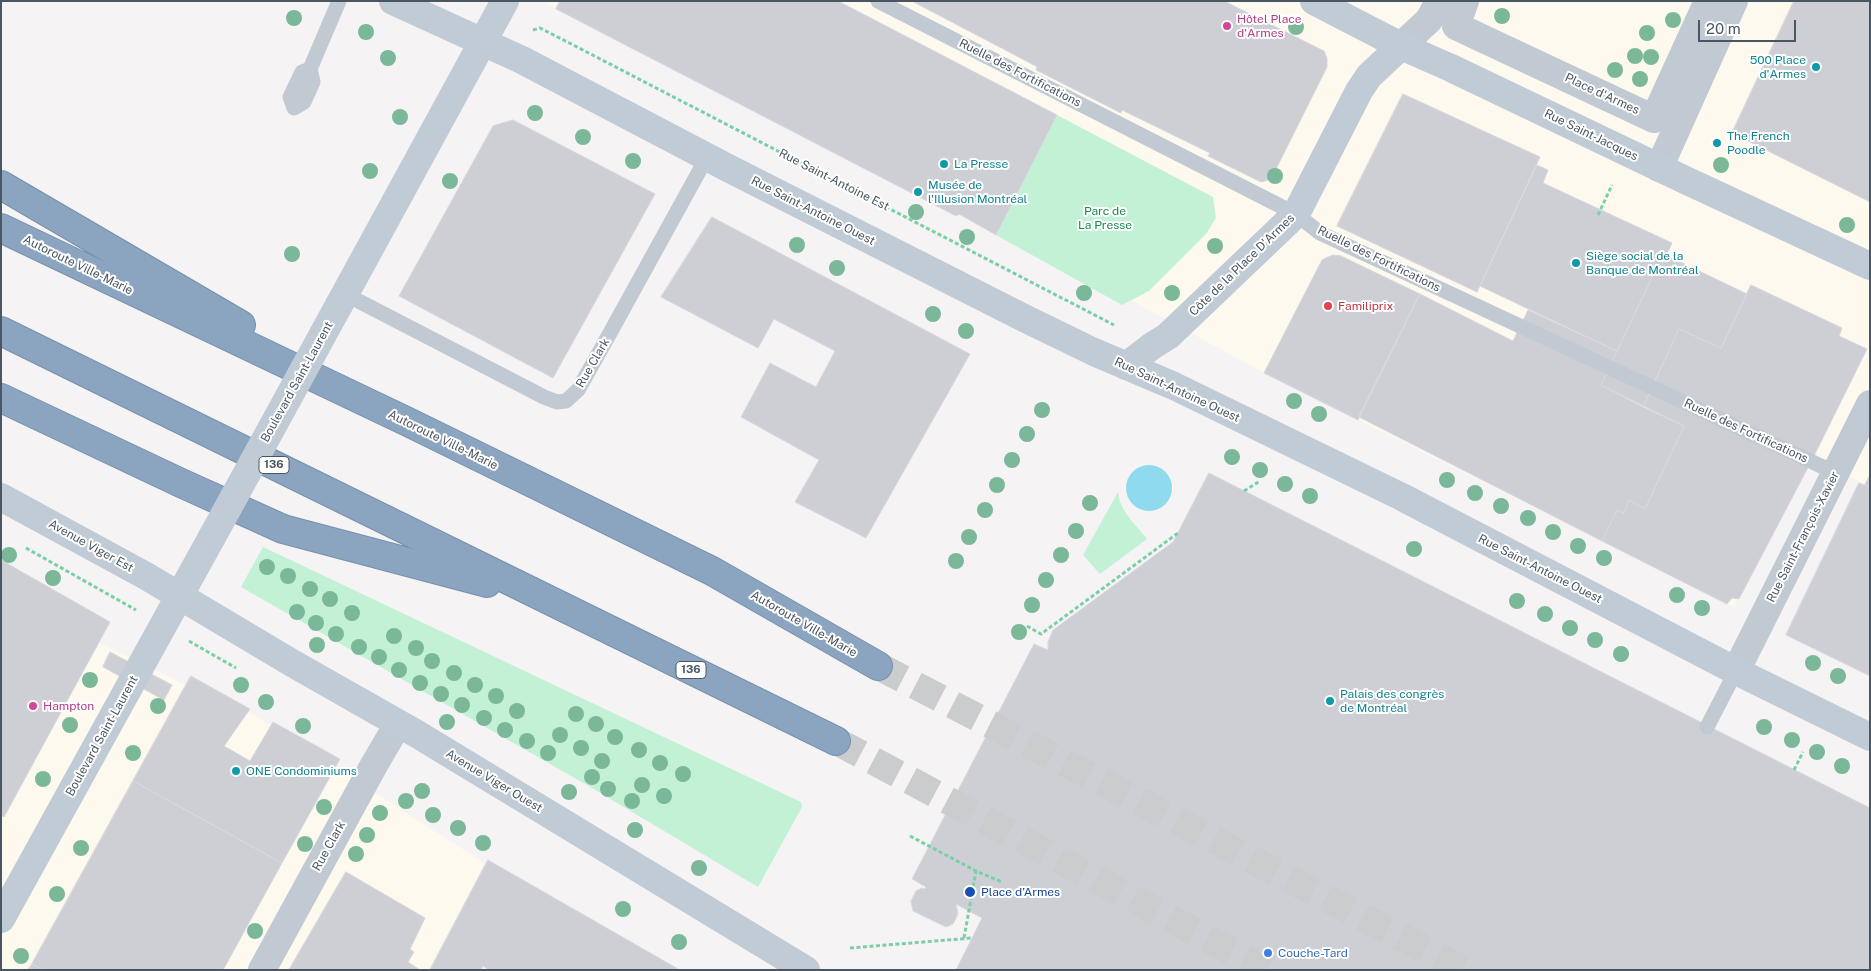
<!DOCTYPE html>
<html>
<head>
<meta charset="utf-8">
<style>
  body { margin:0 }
  #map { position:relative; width:1871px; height:971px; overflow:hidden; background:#f5f3f3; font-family:"Public Sans",sans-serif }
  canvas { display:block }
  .frame { position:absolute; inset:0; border:2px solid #4a5661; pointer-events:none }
  .scale { position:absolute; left:1698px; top:20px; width:98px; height:22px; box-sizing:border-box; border:2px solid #4a5661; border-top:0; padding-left:6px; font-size:15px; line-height:18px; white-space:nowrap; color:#4a5661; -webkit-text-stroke:4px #fff; paint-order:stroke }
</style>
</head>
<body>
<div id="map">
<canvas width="1871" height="971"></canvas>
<div class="frame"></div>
<div class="scale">20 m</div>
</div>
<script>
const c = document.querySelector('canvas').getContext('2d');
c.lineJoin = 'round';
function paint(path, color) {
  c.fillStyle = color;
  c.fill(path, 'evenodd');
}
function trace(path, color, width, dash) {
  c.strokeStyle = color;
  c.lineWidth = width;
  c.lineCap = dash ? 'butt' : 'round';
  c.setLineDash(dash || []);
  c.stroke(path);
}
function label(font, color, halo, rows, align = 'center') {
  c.font = font + ' "Public Sans",sans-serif';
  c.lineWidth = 4;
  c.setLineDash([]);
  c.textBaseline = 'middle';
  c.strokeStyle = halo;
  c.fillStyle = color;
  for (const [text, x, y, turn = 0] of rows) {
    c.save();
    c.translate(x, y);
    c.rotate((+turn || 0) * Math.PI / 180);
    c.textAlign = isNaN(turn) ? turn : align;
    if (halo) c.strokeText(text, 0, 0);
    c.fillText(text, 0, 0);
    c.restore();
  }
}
paint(new Path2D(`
  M538 1H1870V487L1813 458 1734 607 1264 373 741 87Z
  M1 563 98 642 186 685 212 688 486 864 488 860 680 970H1Z`), '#fdf9ef');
paint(new Path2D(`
  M1057 115 1213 197 1216 218 1206 234 1149 291 1122 305 996 235Z
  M1118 492C1119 510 1136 525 1147 539L1100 574 1083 555Z
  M263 547 801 802 802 807 758 887 592 788 241 587Z`), '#c3f1d5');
paint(new Path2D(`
  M1126 488a23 23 0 1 1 46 0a23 23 0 1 1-46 0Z`), '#90daee');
const building = new Path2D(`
  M560 1H838L1057 115 996 235 959 214 956 216 556 9Z
  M912 1H1224L1324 51 1327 58V67L1272 177 1268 180 1261 182 1208 156 1210 153 1122 110 1121 113 1036 70 1037 67Z
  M1794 1H1870V202L1732 133Z
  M1403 94 1540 157 1477 292 1337 226Z
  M513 120 655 194 553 378 399 296 493 126Z
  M1537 165 1548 170 1543 183 1672 243 1658 273 1655 271 1617 351 1480 286Z
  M712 217 970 354 866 538 795 502 819 460 741 417 770 363 816 387 835 351 774 319 758 348 661 297Z
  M1333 255 1341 256 1420 294 1358 420 1264 373 1322 260Z
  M1666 255 1747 294 1721 348 1679 329 1643 407 1601 385 1655 271 1658 273Z
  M1751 285 1842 328 1839 336 1867 349 1813 458 1739 599 1732 598 1727 604 1602 541 1617 510 1624 513 1629 500 1645 509 1684 426 1643 407 1679 329 1721 348Z
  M1420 294 1513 341 1528 310 1617 351 1601 385 1684 426 1645 509 1629 500 1624 513 1617 510 1602 541 1359 417Z
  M1209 473 1870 808V970H956L982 918 956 904 958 914 953 924 946 927 913 911 911 901 916 891 922 888 925 889 926 887 912 879 1034 644 1048 650V642L1053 630 1173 542Z
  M1870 475V487L1865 485Z
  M1859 483 1870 487V676L1786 635Z
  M1 560 110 622 4 817 1 815Z
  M110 652 172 685 164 700 103 667Z
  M191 676 250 709 224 746 250 761 273 722 340 759 282 863 133 781Z
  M133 781 282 863 223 970H43L32 964Z
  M488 860 680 970H489L483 966 481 970H430Z
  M346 872 425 918 410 949 414 952 408 962 420 970H289Z
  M32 964 43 970H28Z`);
paint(building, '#cdcfd5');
trace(building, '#d7d9de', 1);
trace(new Path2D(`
  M878 666 1465 970
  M836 741 1267 970`), '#caccce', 28, [28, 14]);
const highway = new Path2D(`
  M1 185 241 325
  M1 228 408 422 712 571 878 666
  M1 331 836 741
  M1 398 181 483 283 529 487 583`);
trace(highway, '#7690ad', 30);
trace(new Path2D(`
  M533 30 540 28 550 33 1114 325
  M1598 215 1612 185
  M1244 491 1260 481
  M26 548 136 610
  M1027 626 1041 634 1178 533
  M189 641 236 668
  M1794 770 1803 752
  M910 836 976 871 1002 882
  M964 938 976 871
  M850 948 972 938`), '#7ad0a6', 3, [4, 2.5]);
trace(new Path2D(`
  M878 1 1296 214 1320 233 1836 473
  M310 69 302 72 290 97 294 108 304 102 313 82 310 69 339 1
  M345 294 544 397 557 402 566 401 578 390 610 333 707 157
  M1707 727 1736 671`), '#c1cad2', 15);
trace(new Path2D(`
  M1465 1 1456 26 1654 119 1708 1
  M1401 46 1429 20 1439 1
  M1659 168 1734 1
  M1736 671 1870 404
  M262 970 374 765 398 724`), '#c1cad2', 28);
trace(new Path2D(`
  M393 1 522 60 726 167 1026 319 1094 352 1174 386 1402 497 1736 671 1870 737
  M1314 1 1401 46 1451 68 1681 178 1870 266
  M339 305 505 1
  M1126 366 1152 346 1168 336 1296 214 1359 91 1369 76 1401 46
  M1 497 146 576 292 663 417 734 806 970
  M1 919 212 537`), '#c1cbd6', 28);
trace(highway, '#8ba5c1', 28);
trace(new Path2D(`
  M212 537 339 305`), '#c1cbd6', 28);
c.fillStyle = '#7bb799';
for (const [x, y] of [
  [1502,16],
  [294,18],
  [1673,20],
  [1296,27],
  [366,32],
  [1647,33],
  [1635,56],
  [1651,57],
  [388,58],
  [1615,70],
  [1640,79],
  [535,113],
  [400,117],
  [583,137],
  [633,161],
  [1721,165],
  [370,171],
  [1275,176],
  [450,181],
  [916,212],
  [1847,225],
  [967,237],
  [797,245],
  [1215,246],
  [292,254],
  [837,268],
  [1084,293],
  [1172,293],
  [933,314],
  [966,331],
  [1294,401],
  [1042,410],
  [1319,414],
  [1027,434],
  [1232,457],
  [1012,460],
  [1260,470],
  [1447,480],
  [1285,484],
  [997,485],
  [1475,493],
  [1310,496],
  [1090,503],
  [1501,506],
  [985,510],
  [1528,518],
  [1076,531],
  [1553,532],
  [969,537],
  [1578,546],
  [1414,549],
  [9,555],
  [1061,555],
  [1604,558],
  [956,561],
  [267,567],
  [288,576],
  [53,578],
  [1046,580],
  [310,589],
  [1677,595],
  [330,599],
  [1517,601],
  [1032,605],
  [1702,608],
  [297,612],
  [352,613],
  [1545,614],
  [316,623],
  [1570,628],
  [1019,632],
  [336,634],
  [394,636],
  [1595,640],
  [317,645],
  [359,647],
  [416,648],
  [1621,654],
  [379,657],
  [432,661],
  [1813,663],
  [399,670],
  [454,673],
  [1838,676],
  [90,680],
  [420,683],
  [241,685],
  [475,685],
  [441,694],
  [496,696],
  [266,702],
  [462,705],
  [158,706],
  [517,711],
  [576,714],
  [484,718],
  [447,722],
  [596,724],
  [70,725],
  [303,726],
  [1764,727],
  [505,730],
  [560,735],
  [615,737],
  [1792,740],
  [527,741],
  [581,748],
  [639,750],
  [1817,752],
  [133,753],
  [548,753],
  [602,761],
  [660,763],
  [1842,766],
  [683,774],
  [592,777],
  [43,779],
  [642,785],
  [608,789],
  [422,791],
  [569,792],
  [664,796],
  [406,801],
  [632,801],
  [324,807],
  [380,813],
  [433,815],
  [458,828],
  [635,830],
  [367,835],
  [483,843],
  [305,844],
  [81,848],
  [356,854],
  [699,868],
  [57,894],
  [623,909],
  [255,931],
  [679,942],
  [21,956]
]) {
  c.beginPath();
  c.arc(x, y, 8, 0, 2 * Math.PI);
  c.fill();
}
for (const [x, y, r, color] of [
  [1227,26,5,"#d1479c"],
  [1816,67,5,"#0f9aa8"],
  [1717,143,5,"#0f9aa8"],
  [944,164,5,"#0f9aa8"],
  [918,192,5,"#0f9aa8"],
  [1576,263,5,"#0f9aa8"],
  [1328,306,5,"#e0444e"],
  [1330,701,5,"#0f9aa8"],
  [33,706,5,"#d1479c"],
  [236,771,5,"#0f9aa8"],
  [970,892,6,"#1a4fb4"],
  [1268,953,5,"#3f7fe0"]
]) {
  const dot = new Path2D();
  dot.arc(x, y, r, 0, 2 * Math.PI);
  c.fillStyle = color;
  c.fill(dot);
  trace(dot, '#fff', 2);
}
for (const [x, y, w] of [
  [274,465,30],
  [691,670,30]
]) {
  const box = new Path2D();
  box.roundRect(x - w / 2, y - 8.5, w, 17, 4);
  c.fillStyle = '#fff';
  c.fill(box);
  trace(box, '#4a5661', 1);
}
label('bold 11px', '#4a5661', null, [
  ["136",274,465],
  ["136",691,670]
]);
label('12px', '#b23c85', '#fff', [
  ["Hôtel Place",1237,19],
  ["d'Armes",1237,33],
  ["Hampton",43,706]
], 'left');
label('12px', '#0d838f', '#fff', [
  ["500 Place",1806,60,"right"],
  ["d'Armes",1806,74,"right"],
  ["The French",1727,136],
  ["Poodle",1727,150],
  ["La Presse",954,164],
  ["Musée de",928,185],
  ["l'Illusion Montréal",928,199],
  ["Siège social de la",1586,256],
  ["Banque de Montréal",1586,270],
  ["Palais des congrès",1340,694],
  ["de Montréal",1340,708],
  ["ONE Condominiums",246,771]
], 'left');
label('12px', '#4a5661', '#fff', [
  ["Ruelle des Fortifications",1020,73,27],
  ["Place d'Armes",1602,94,25],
  ["Rue Saint-Jacques",1591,135,26],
  ["Rue Saint-Antoine Est",834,180,27],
  ["Rue Saint-Antoine Ouest",813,211,27],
  ["Ruelle des Fortifications",1379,259,26],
  ["Autoroute Ville-Marie",78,265,26],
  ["Côte de la Place D'Armes",1242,265,-44],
  ["Rue Clark",593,363,-60],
  ["Boulevard Saint-Laurent",297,382,-61],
  ["Rue Saint-Antoine Ouest",1177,390,25],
  ["Ruelle des Fortifications",1746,431,25],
  ["Autoroute Ville-Marie",443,440,26],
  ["Rue Saint-François-Xavier",1803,537,-63],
  ["Avenue Viger Est",91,546,29],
  ["Rue Saint-Antoine Ouest",1540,569,27],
  ["Autoroute Ville-Marie",804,624,30],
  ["Boulevard Saint-Laurent",102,736,-61],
  ["Avenue Viger Ouest",494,781,31],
  ["Rue Clark",329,846,-61]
]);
label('12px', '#17864f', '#fff', [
  ["Parc de",1105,211],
  ["La Presse",1105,225]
]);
label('12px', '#be3a42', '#fff', [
  ["Familiprix",1338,306]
], 'left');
label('12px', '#164399', '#fff', [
  ["Place d’Armes",981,892]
], 'left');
label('12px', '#366cbe', '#fff', [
  ["Couche-Tard",1278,953]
], 'left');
</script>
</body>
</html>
